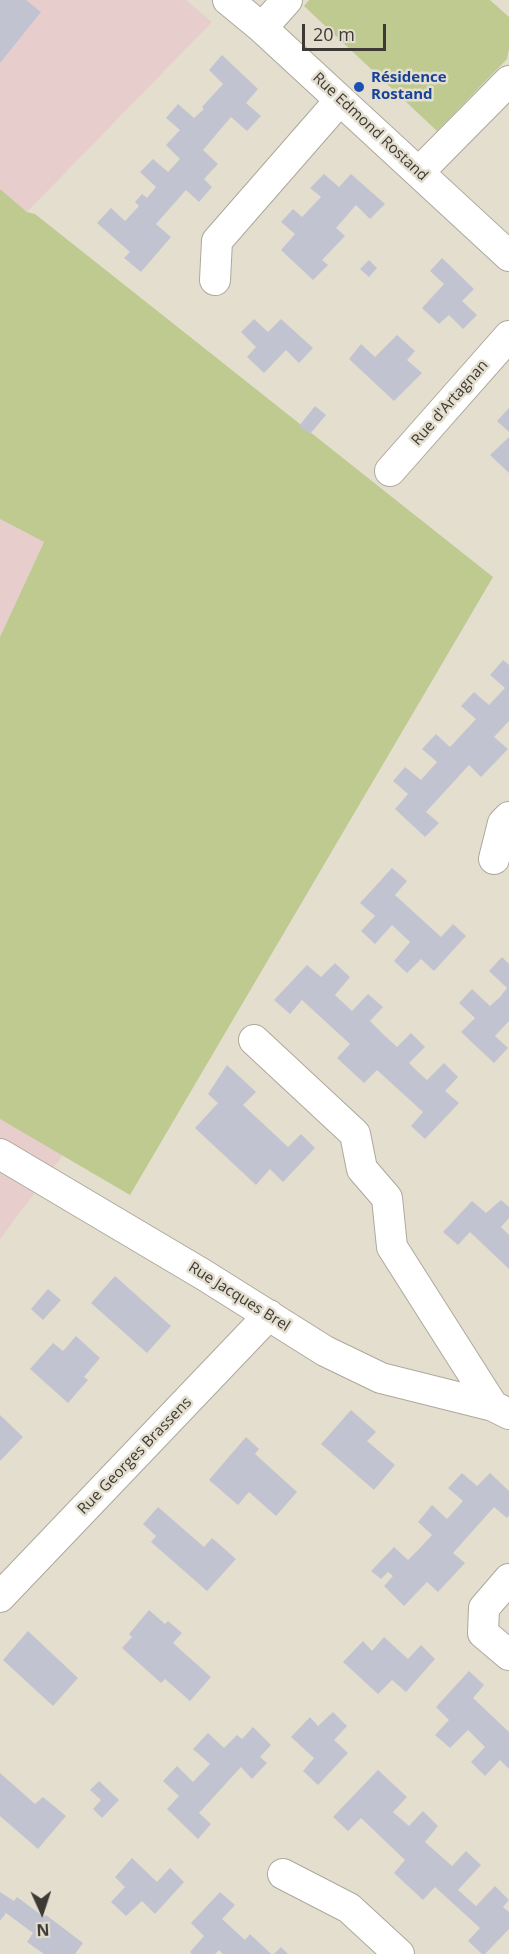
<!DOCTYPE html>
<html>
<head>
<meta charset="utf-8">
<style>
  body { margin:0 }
  #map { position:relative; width:509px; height:1954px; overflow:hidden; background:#e4decf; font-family:"Open Sans",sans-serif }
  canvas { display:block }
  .north { position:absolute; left:12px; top:1882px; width:60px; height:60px; -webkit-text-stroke:4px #e4decf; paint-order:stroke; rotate:177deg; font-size:16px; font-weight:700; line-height:24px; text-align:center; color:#3d3a35 }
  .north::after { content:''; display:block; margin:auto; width:21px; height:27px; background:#3d3a35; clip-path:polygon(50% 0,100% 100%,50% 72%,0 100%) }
  .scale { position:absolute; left:302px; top:24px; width:84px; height:27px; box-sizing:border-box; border:3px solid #3d3a35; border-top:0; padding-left:8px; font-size:18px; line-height:21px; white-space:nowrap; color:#3d3a35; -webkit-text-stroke:4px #e4decf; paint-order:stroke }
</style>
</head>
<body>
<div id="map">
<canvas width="509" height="1954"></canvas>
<div class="north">N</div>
<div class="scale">20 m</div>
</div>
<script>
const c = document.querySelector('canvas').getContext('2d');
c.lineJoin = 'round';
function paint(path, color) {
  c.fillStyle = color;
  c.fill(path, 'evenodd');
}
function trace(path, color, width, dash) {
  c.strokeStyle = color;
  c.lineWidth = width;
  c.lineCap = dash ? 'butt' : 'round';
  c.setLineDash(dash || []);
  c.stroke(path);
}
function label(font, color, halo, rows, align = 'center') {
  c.font = font + ' "Open Sans",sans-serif';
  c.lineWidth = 5;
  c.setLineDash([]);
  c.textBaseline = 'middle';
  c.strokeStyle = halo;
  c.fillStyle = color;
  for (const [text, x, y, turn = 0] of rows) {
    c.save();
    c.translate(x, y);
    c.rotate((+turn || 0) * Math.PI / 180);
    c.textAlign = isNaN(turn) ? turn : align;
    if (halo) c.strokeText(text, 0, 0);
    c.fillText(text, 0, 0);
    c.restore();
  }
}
paint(new Path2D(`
  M0 0H186L212 22 27 212 0 189Z
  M0 519 44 542 0 637Z
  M0 1119 63 1155 0 1239Z`), '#e8cdcd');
paint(new Path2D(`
  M309 0H490L509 17V49L507 59 437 131 304 6Z
  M0 189 27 212 35 214 493 577 130 1195 0 1119V637L44 542 0 519Z`), '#bfca91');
paint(new Path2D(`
  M0 0H26L41 12 0 63Z
  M222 55 258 89 246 103 261 116 247 131 231 117 203 150 218 164 204 179 212 187 199 202 186 190 156 224 171 237 141 272 124 258 130 252 97 223 111 208 125 221 139 206 135 202 142 194 147 198 156 187 140 172 153 159 168 172 180 159 166 145 180 130 166 118 178 104 194 118 204 109 202 107 223 84 209 70Z
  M324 174 339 187 351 174 385 204 370 219 356 205 336 228 345 236 322 260 328 265 313 280 281 250 295 234 281 222 293 209 302 217 321 197 310 188Z
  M442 258 474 289 462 301 477 315 463 329 449 315 439 324 422 308 444 284 430 271Z
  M369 260 377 268 369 277 360 269Z
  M254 319 268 332 281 319 313 348 299 363 286 350 264 373 247 357 256 347 241 332Z
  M397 335 415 351 407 360 422 373 394 401 349 359 361 344 375 357Z
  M315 406 326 415 310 434 299 426Z
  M509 408V432L497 421Z
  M509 437V473L490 455Z
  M503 660 509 665V721L494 737 508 749 481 777 469 765 426 812 439 823 425 837 395 809 408 794 393 781 405 767 421 780 437 762 422 749 436 734 450 747 476 719 461 706 474 692 489 705 505 688 490 675Z
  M392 868 407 881 395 895 441 937 453 924 466 936 434 971 421 959 407 973 394 961 410 942 392 925 375 944 361 931 375 916 360 903Z
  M502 957 509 964V1021L495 1036 508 1048 494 1063 461 1032 475 1018 459 1003 472 989 490 1006 500 997 507 988 489 971Z
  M335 963 350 977 335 995 352 1011 368 994 383 1007 370 1021 384 1035 397 1047 411 1033 425 1047 409 1063 418 1072 427 1080 444 1063 458 1077 445 1091 459 1103 425 1139 411 1126 423 1112 377 1070 364 1083 337 1058 350 1044 302 1000 290 1014 274 1000 307 965 321 977Z
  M227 1065 256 1092 243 1105 288 1147 301 1134 315 1148 283 1182 270 1169 256 1185 195 1128 218 1103 208 1094Z
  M501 1200 509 1207V1218L501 1227 509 1235V1269L470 1232 458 1245 443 1232 472 1201 486 1213Z
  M115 1276 171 1326 147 1353 91 1303Z
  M48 1289 61 1300 43 1320 31 1309Z
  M76 1336 100 1358 84 1377 88 1380 68 1403 30 1369 53 1343 63 1351Z
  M351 1410 376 1432 367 1441 395 1465 374 1490 321 1444Z
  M0 1415 23 1437 0 1461Z
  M246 1437 259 1449 255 1454 297 1492 276 1516 249 1492 238 1505 209 1480Z
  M462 1473 477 1486 490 1473 509 1491V1515L507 1518 494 1507 453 1553 465 1563 452 1577 438 1592 427 1582 404 1606 384 1586 393 1576 388 1572 381 1579 371 1571 394 1547 408 1560 420 1548 432 1535 418 1522 432 1505 447 1519 463 1501 448 1488Z
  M158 1507 204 1547 212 1538 236 1559 207 1591 151 1542 156 1536 143 1524Z
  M149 1610 165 1624 168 1621 182 1633 173 1643 211 1677 190 1701 165 1679 161 1683 122 1648 132 1637 129 1634Z
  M28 1631 78 1678 53 1706 3 1660Z
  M384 1637 408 1659 421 1645 435 1659 406 1692 392 1680 378 1694 343 1662 363 1641 372 1651Z
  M469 1671 484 1685 473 1698 509 1732V1769L500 1760 485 1776 471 1762 485 1747 468 1730 450 1748 435 1735 449 1720 436 1707Z
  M333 1712 347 1726 334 1740 348 1753 318 1785 303 1771 314 1758 291 1737 310 1717 318 1726Z
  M253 1727 271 1745 260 1757 267 1763 252 1779 241 1767 199 1813 211 1824 198 1839 167 1809 179 1796 163 1781 177 1766 193 1782 210 1764 193 1749 208 1733 224 1748 237 1735 242 1739Z
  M378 1770 407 1797 393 1812 409 1826 423 1811 438 1826 425 1842 452 1866 466 1851 481 1865 458 1890 476 1906 495 1886 509 1900 503 1907 509 1912V1929L485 1954H482L468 1941 480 1928 435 1887 423 1900 394 1873 405 1860 361 1818 348 1831 333 1817Z
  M0 1773 35 1804 43 1797 66 1816 38 1849 0 1816Z
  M99 1781 119 1800 102 1818 93 1809 101 1800 90 1790Z
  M132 1858 157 1882 170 1868 184 1882 155 1914 142 1901 126 1916 111 1902 125 1887 115 1877Z
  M0 1892 14 1901 17 1897 44 1917 46 1915 83 1943 75 1954H44L27 1942 33 1933 6 1913 0 1921Z
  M220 1892 235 1905 222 1919 245 1940 250 1934 271 1954H223L219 1950 215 1954H192L190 1952 204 1936 191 1923Z
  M281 1947 288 1954H274Z`), '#c2c3d1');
const minor = new Path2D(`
  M228 0 262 28 509 256
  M262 28 287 0
  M419 172 509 81
  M215 280 217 241 340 100
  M390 471 509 336
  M494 859 503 823 509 817
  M254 1040 355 1134 362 1169 387 1198 392 1247 493 1406
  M0 1154 204 1275 325 1351 381 1378 493 1406 509 1414
  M509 1579 484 1608 483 1633 509 1655
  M0 1597 269 1315
  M283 1874 349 1908 399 1954`);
trace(minor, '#aea89b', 32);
trace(minor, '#fff', 30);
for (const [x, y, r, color] of [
  [359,87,6,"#1a4fb4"]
]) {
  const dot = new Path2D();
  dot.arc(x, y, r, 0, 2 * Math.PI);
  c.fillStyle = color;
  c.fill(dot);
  trace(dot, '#e4decf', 2);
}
label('bold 15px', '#164399', '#e4decf', [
  ["Résidence",371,78],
  ["Rostand",371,95]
], 'left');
label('15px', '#3d3a35', '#e4decf', [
  ["Rue Edmond Rostand",370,127,43],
  ["Rue d'Artagnan",450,403,-49],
  ["Rue Jacques Brel",239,1297,32],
  ["Rue Georges Brassens",135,1456,-46]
]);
</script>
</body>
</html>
